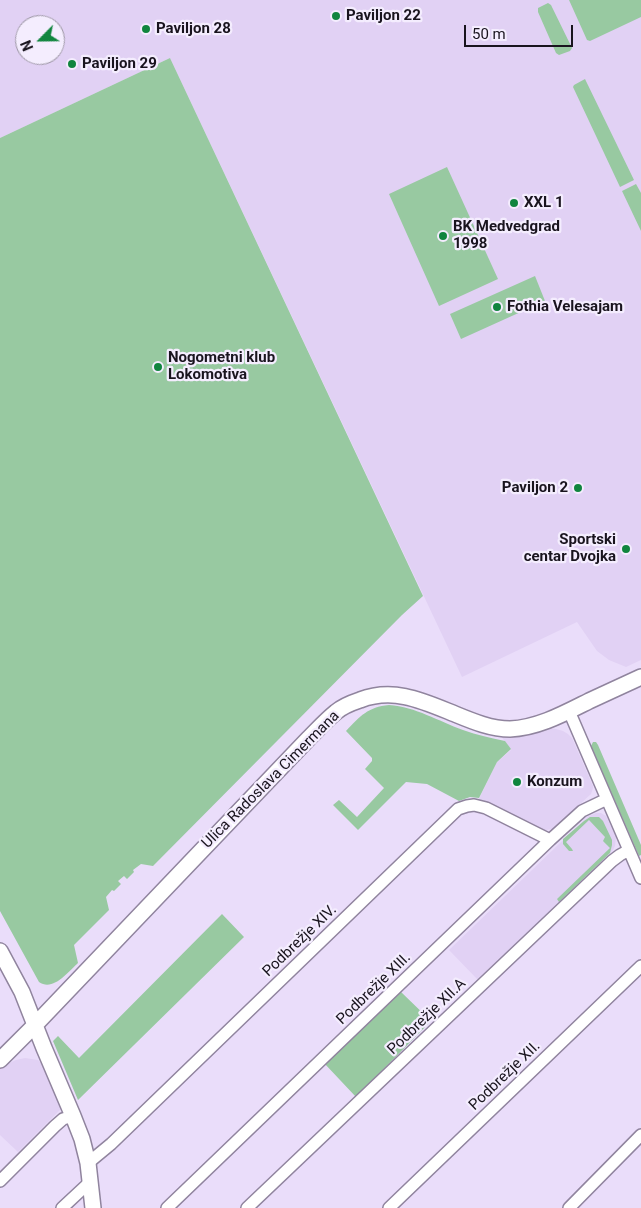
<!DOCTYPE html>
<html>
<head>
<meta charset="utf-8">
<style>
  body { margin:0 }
  #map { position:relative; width:641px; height:1208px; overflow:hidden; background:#eaddfa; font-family:Roboto,sans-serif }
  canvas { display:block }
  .north { position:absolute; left:15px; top:15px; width:50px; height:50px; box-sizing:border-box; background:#f4edfe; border:1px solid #9c96a4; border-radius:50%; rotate:247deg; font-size:14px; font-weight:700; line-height:20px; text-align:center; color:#19141e }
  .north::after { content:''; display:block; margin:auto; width:18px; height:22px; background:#10853e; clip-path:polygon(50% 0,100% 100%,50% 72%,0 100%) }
  .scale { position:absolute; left:464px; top:25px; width:109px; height:22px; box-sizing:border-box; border:2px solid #19141e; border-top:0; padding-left:6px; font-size:15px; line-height:18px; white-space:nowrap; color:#19141e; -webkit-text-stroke:4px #f4edfe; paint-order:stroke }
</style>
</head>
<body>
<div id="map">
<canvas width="641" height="1208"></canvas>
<div class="north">N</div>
<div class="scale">50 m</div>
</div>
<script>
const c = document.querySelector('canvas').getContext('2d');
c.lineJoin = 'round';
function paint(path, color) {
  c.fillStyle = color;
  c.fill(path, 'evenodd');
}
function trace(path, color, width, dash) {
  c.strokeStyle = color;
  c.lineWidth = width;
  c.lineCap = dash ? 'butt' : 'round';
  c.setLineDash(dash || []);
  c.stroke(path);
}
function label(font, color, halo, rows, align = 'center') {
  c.font = font + ' Roboto,sans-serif';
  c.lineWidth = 4.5;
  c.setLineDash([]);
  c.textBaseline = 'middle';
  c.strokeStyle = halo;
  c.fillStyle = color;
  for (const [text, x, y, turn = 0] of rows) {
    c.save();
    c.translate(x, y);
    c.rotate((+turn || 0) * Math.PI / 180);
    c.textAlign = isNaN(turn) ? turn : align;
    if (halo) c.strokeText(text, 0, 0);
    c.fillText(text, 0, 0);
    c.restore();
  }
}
paint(new Path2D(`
  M0 0H641V660L626 667 609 660 597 651 577 622 462 677 170 58 0 138ZM25 25H55V55H25Z
  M550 728 556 729 563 731 568 734 572 738 593 786V788L591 794 557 825 553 829 546 830H539L478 801 497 762 511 750 501 736H515Z
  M596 813H601L606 816 616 837 615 846 613 850 478 980 449 950 587 817Z
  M25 1058 38 1060 43 1065 63 1107 18 1152 0 1135V1069L5 1065 16 1060Z`), '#e1d1f4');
paint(new Path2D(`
  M569 0H641V17L590 41 587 40Z
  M548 3 551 5 572 48 570 51 559 55 556 53 538 12V8Z
  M170 58 423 596 402 615 153 866 141 864 133 870 134 872 127 879 124 876 118 881 121 884 114 891 112 890 106 897 109 910 74 945 78 963C68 972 53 992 39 982L0 911V138Z
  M585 79 634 180 620 187 573 87 574 85Z
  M447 167 498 279 439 306 389 194Z
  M636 184 641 193V231L622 191Z
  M535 276 545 301 461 339 450 314Z
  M389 705C416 707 438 721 463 730 477 735 491 738 505 741L511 749 497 762 479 798 470 797 459 801 427 784 406 782 358 830 333 805 339 800 357 817 384 788 365 769 372 761V758L346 731C360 716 368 707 389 705Z
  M593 742H596L598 745 641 845V855L639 856 591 746Z
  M590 817H599L603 821 612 840V845L610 853 559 902 557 899 610 848 603 841 605 837 589 820 566 842 572 849 573 851H569L563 844V839L584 821Z
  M222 914 244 937 78 1100 53 1041 58 1036 79 1058Z
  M401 992 431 1021 356 1097 324 1063 350 1037Z`), '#98c9a1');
const minor = new Path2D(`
  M569 711 641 878
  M88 1163 111 1144 458 809 467 806 474 805 486 808 550 840
  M0 1181 55 1126 63 1119 73 1116
  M62 1208 91 1181
  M167 1208 550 840 582 811 607 799
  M247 1208 612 861 620 855 629 850
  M389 1208 641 966
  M569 1208 641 1135`);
const tertiary = new Path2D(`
  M0 951 22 992 44 1048 73 1116 82 1139 88 1163 93 1208
  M0 1060 35 1025 309 738C318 729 326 720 336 712 343 706 351 703 360 700 394 687 423 701 455 714 472 721 491 729 510 729 538 728 565 713 589 701 606 693 624 685 641 677`);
trace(minor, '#90849e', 14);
trace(tertiary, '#90849e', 18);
trace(minor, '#fff', 11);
trace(tertiary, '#fff', 15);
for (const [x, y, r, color] of [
  [336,16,5,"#10853e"],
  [146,29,5,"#10853e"],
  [72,64,5,"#10853e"],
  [514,203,5,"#10853e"],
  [443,236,5,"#10853e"],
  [497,307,5,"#10853e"],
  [158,367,5,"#10853e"],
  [578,488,5,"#10853e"],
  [626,549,5,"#10853e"],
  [517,782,5,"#10853e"]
]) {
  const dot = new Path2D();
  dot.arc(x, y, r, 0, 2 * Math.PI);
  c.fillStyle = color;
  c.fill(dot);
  trace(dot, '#f4edfe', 2);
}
label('bold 15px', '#19141e', '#f4edfe', [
  ["Paviljon 22",346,16],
  ["Paviljon 28",156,29],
  ["Paviljon 29",82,64],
  ["XXL 1",524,203],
  ["BK Medvedgrad",453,227],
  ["1998",453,244],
  ["Fothia Velesajam",507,307],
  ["Nogometni klub",168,358],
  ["Lokomotiva",168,375],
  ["Paviljon 2",568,488,"right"],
  ["Sportski",616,540,"right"],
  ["centar Dvojka",616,557,"right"],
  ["Konzum",527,782]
], 'left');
label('15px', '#19141e', '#f4edfe', [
  ["Ulica Radoslava Cimermana",271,780,-45],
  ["Podbrežje XIV.",300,941,-44],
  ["Podbrežje XIII.",374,989,-44],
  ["Podbrežje XII.A",427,1017,-44],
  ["Podbrežje XII.",505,1076,-44]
]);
</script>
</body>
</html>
